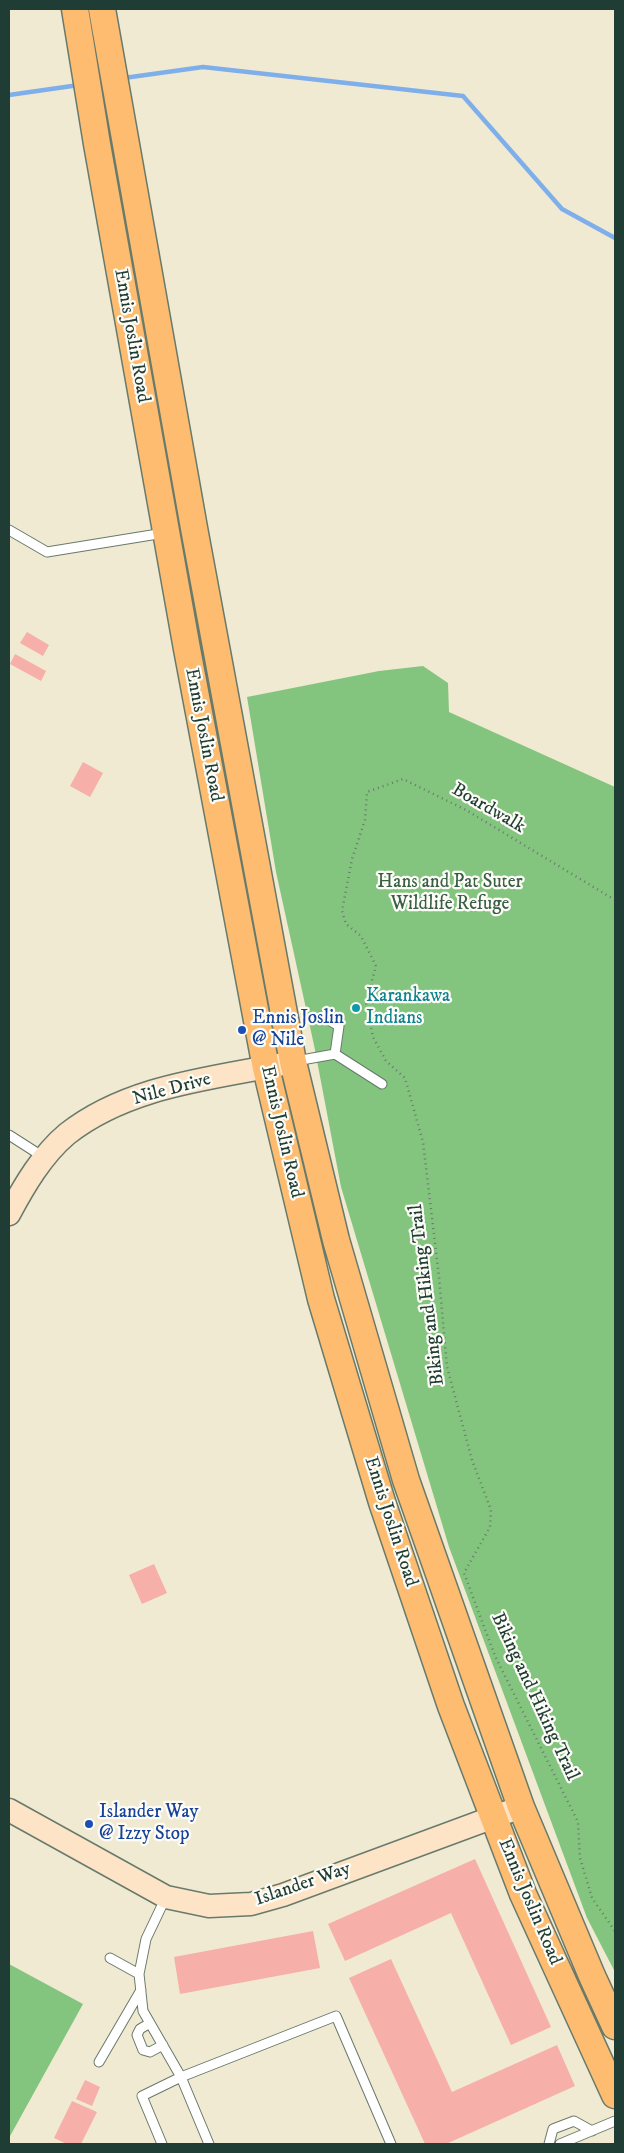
<!DOCTYPE html>
<html>
<head>
<meta charset="utf-8">
<style>
  body { margin:0 }
  #map { position:relative; width:624px; height:2153px; overflow:hidden; background:#f0ead2; font-family:"IM FELL DW Pica",serif }
  canvas { display:block }
  .frame { position:absolute; inset:0; border:10px solid #1f3d34; pointer-events:none }
</style>
</head>
<body>
<div id="map">
<canvas width="624" height="2153"></canvas>
<div class="frame"></div>
</div>
<script>
const c = document.querySelector('canvas').getContext('2d');
c.lineJoin = 'round';
function paint(path, color) {
  c.fillStyle = color;
  c.fill(path, 'evenodd');
}
function trace(path, color, width, dash) {
  c.strokeStyle = color;
  c.lineWidth = width;
  c.lineCap = dash ? 'butt' : 'round';
  c.setLineDash(dash || []);
  c.stroke(path);
}
function label(font, color, halo, rows, align = 'center') {
  c.font = font + ' "IM FELL DW Pica",serif';
  c.lineWidth = 4.5;
  c.setLineDash([]);
  c.textBaseline = 'middle';
  c.strokeStyle = halo;
  c.fillStyle = color;
  for (const [text, x, y, turn = 0] of rows) {
    c.save();
    c.translate(x, y);
    c.rotate((+turn || 0) * Math.PI / 180);
    c.textAlign = isNaN(turn) ? turn : align;
    if (halo) c.strokeText(text, 0, 0);
    c.fillText(text, 0, 0);
    c.restore();
  }
}
paint(new Path2D(`
  M423 666 448 683 449 712 615 787V1972L587 1918 449 1547 341 1187 314 1045 276 872 247 697 379 671Z
  M9 1964 83 2004 9 2138Z`), '#83c57e');
trace(new Path2D(`
  M124 78 203 67 463 96 562 209 615 238
  M9 95 79 85`), '#7fafea', 4.5);
paint(new Path2D(`
  M27 632 49 645 43 656 20 643Z
  M15 654 46 671 41 681 10 664Z
  M83 762 103 773 90 797 70 786Z
  M154 1564 167 1593 142 1604 129 1575Z
  M475 1859 551 2027 511 2045 451 1913 345 1961 328 1924Z
  M313 1931 320 1968 180 1994 174 1957Z
  M391 1959 452 2092 557 2045 575 2086 446 2144H425L349 1978Z
  M85 2080 100 2087 92 2106 76 2099Z
  M72 2101 97 2112 81 2144H67L54 2138Z`), '#f6afa9');
const lane = new Path2D(`
  M9 530 47 552 164 533
  M335 1054 382 1084
  M296 1061 335 1054 339 1026 322 1016
  M9 1135 45 1158
  M166 1897 146 1939 139 1974 143 2011 181 2077 209 2144
  M110 1958 139 1974
  M150 2023 140 2029 137 2035 143 2050 150 2052 163 2045
  M99 2062 141 1990
  M162 2144 142 2096 181 2077 336 2016 391 2144
  M549 2144 553 2129 574 2121 592 2131
  M560 2144 615 2121`);
const secondary = new Path2D(`
  M9 1214C24 1186 42 1155 67 1134 128 1086 209 1079 283 1064
  M9 1810 166 1897 209 1906 251 1904 283 1895 521 1807`);
const primary = new Path2D(`
  M75 9 97 144 187 649 266 1068 321 1299 382 1502 451 1706 523 1894 615 2095
  M102 9 194 528 293 1062 336 1240 406 1480 521 1807 592 1976 615 2026`);
trace(lane, '#687a6b', 11);
trace(secondary, '#687a6b', 25);
trace(primary, '#687a6b', 29);
trace(new Path2D(`
  M615 900 466 810 403 779 367 792 365 820 352 859 342 911 346 924 361 936 376 966 366 1002 369 1019 373 1037 386 1061 405 1078 423 1142 439 1277 447 1367 472 1460 491 1510 490 1527 464 1573 495 1656 578 1822 580 1858 592 1898 615 1931`), '#687a6b', 2.5, [1, 4]);
trace(lane, '#fff', 9);
trace(secondary, '#fee4c6', 22);
trace(primary, '#fdbc70', 26);
for (const [x, y, r, color] of [
  [356,1008,5,"#0f9aa8"],
  [242,1030,5,"#1a4fb4"],
  [89,1824,5,"#1a4fb4"]
]) {
  const dot = new Path2D();
  dot.arc(x, y, r, 0, 2 * Math.PI);
  c.fillStyle = color;
  c.fill(dot);
  trace(dot, '#fdfcf7', 2);
}
label('19px', '#1f3d34', '#fdfcf7', [
  ["Ennis Joslin Road",131,336,80],
  ["Ennis Joslin Road",203,735,79],
  ["Boardwalk",488,809,30],
  ["Nile Drive",172,1090,-15],
  ["Ennis Joslin Road",281,1132,77],
  ["Biking and Hiking Trail",428,1295,-97],
  ["Ennis Joslin Road",390,1522,72],
  ["Biking and Hiking Trail",534,1697,65],
  ["Islander Way",303,1885,-19],
  ["Ennis Joslin Road",529,1902,67]
]);
label('19px', '#385f46', '#fdfcf7', [
  ["Hans and Pat Suter",450,883],
  ["Wildlife Refuge",450,905]
]);
label('19px', '#0d838f', '#fdfcf7', [
  ["Karankawa",366,997],
  ["Indians",366,1019]
], 'left');
label('19px', '#164399', '#fdfcf7', [
  ["Ennis Joslin",252,1019],
  ["@ Nile",252,1041],
  ["Islander Way",99,1813],
  ["@ Izzy Stop",99,1835]
], 'left');
</script>
</body>
</html>
